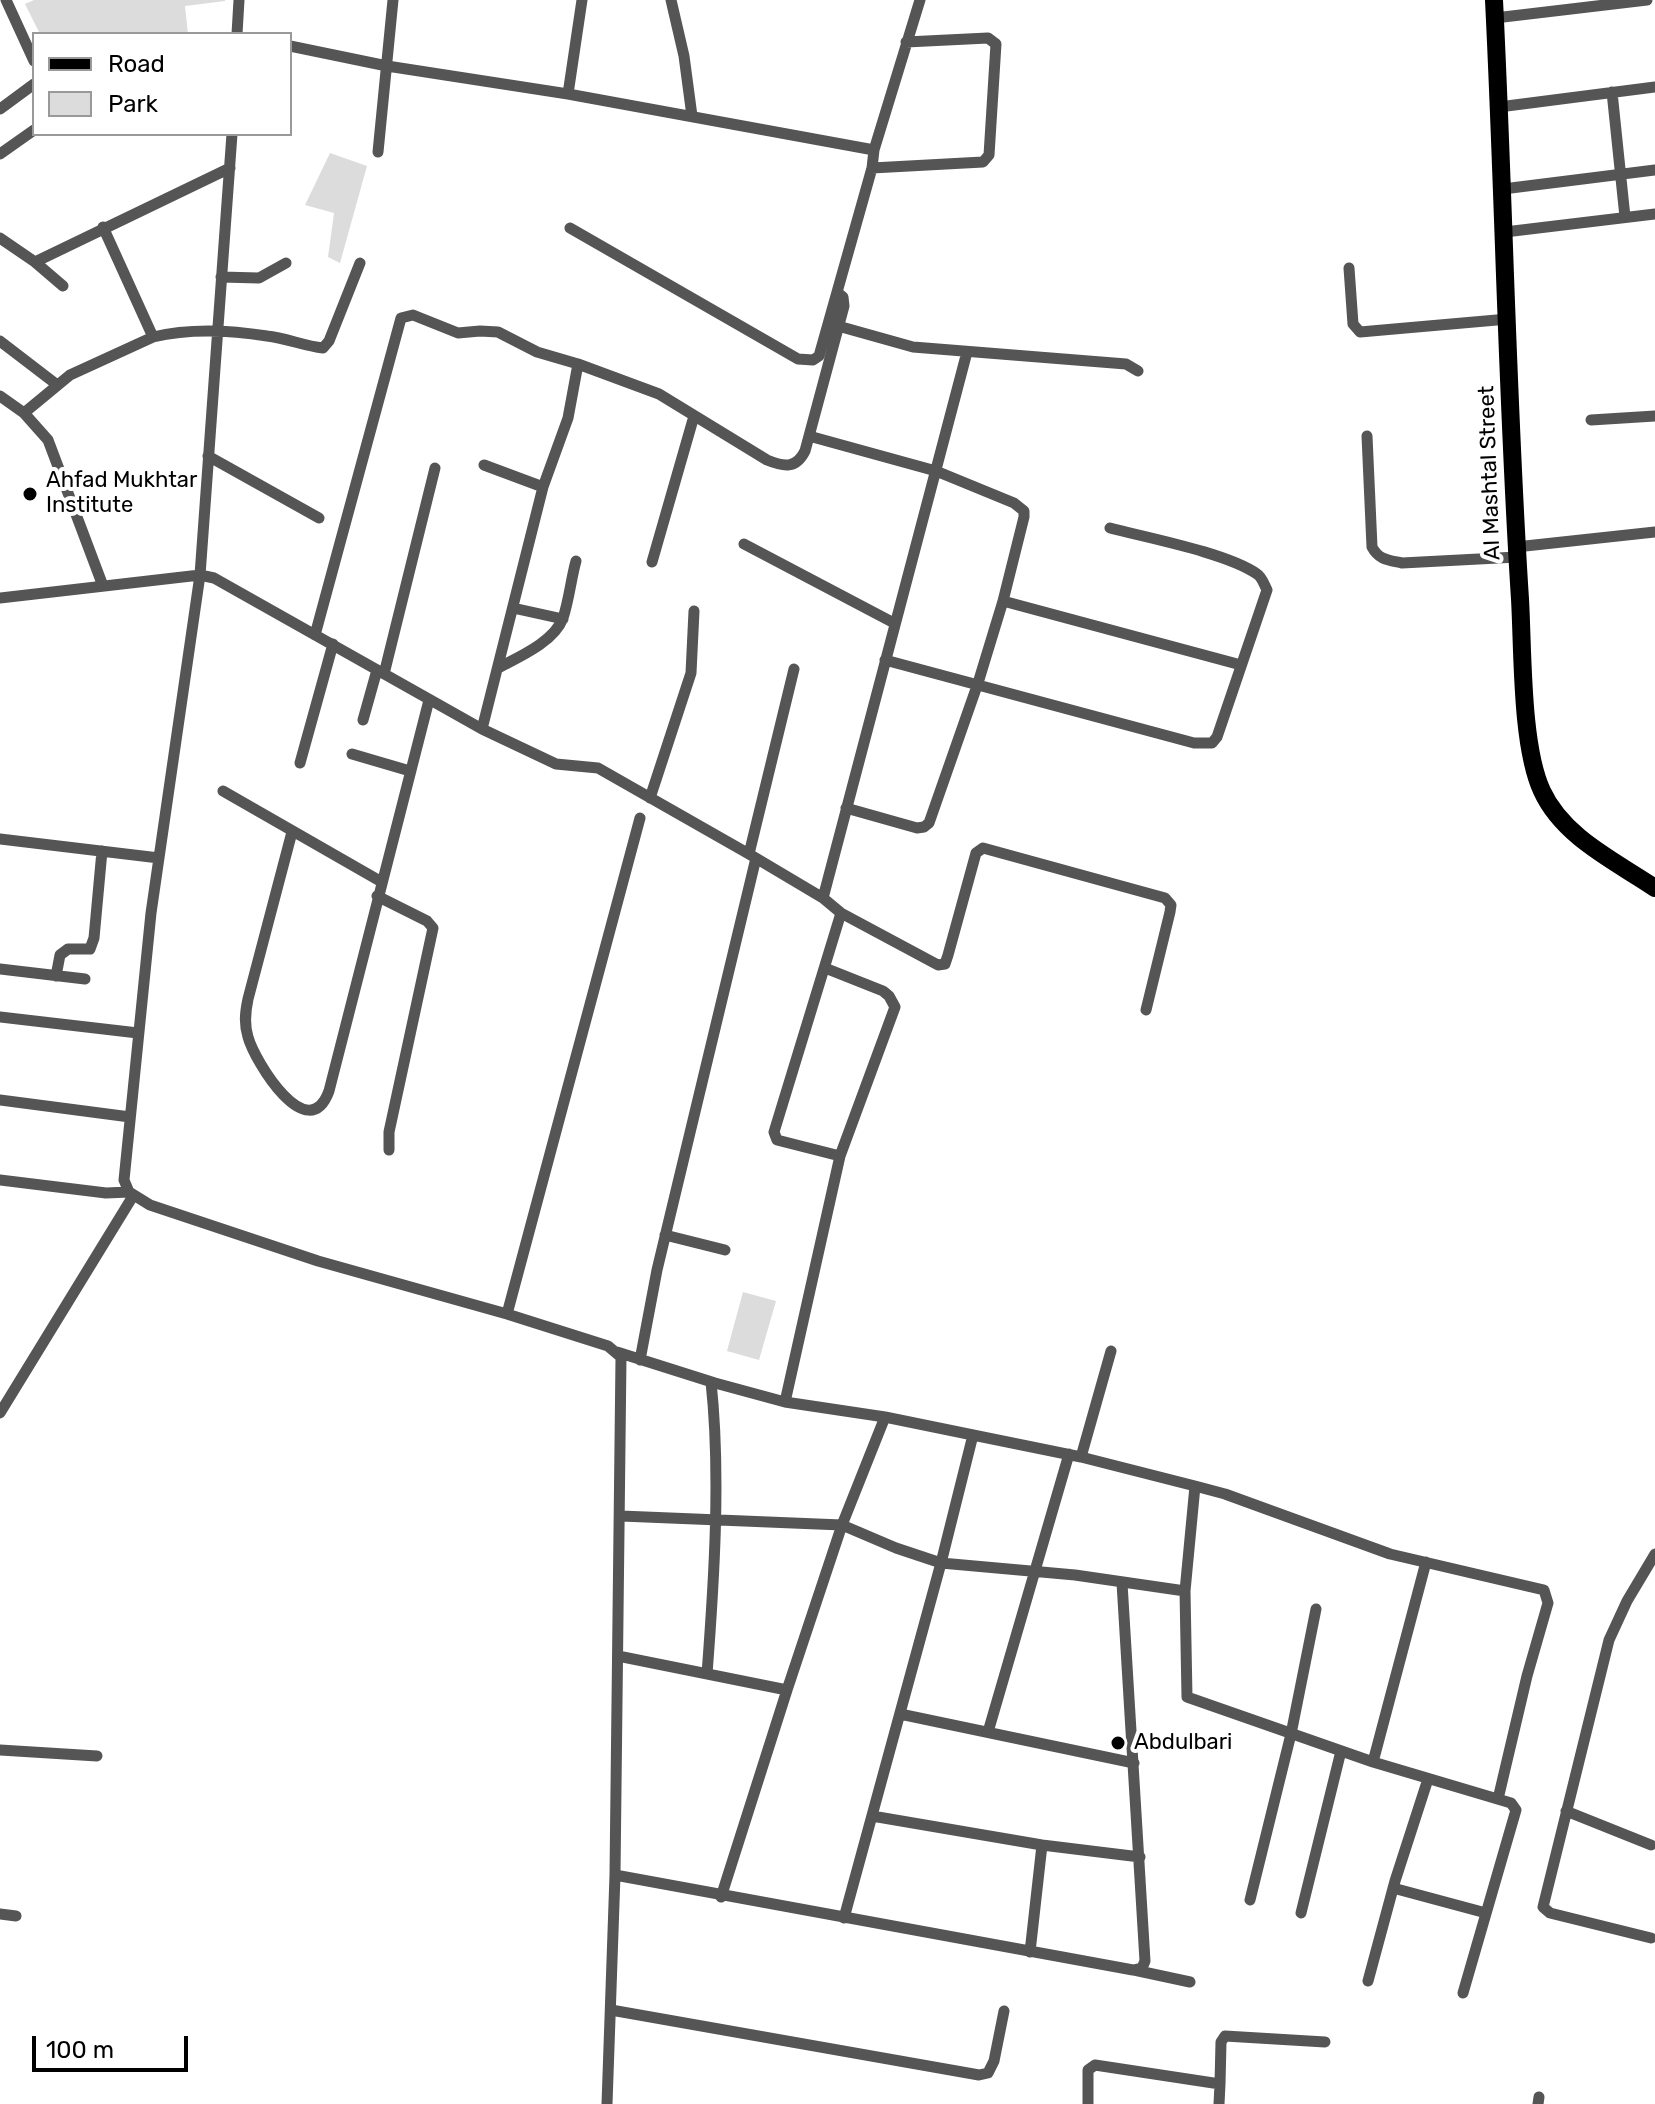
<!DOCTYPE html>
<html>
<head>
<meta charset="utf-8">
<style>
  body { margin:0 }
  #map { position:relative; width:1655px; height:2104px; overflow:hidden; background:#fff; font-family:Rubik,sans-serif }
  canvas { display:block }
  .legend { position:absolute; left:32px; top:32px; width:260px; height:104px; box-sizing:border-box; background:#fff; border:2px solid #999; margin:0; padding:10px 14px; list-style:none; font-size:24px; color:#000 }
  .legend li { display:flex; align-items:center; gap:16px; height:40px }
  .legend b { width:40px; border:2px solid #999 }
  .scale { position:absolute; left:32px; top:2036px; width:156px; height:36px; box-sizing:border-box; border:4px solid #000; border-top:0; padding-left:10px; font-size:24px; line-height:28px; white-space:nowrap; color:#000; -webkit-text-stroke:6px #fff; paint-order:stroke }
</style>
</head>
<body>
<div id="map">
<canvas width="1655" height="2104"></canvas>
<ul class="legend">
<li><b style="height:10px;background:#000"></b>Road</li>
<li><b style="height:22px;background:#dcdcdc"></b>Park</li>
</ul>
<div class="scale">100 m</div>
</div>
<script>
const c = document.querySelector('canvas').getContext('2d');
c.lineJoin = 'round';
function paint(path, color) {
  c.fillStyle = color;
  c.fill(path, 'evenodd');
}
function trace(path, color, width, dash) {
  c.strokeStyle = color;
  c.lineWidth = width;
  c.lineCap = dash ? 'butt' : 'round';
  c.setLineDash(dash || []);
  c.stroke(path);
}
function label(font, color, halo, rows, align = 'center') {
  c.font = font + ' Rubik,sans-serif';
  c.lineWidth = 8;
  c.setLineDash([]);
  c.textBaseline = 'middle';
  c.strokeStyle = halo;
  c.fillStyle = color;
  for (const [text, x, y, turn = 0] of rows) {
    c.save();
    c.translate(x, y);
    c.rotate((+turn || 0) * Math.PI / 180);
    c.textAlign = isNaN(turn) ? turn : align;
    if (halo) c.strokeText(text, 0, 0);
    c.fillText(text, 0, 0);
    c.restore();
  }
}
paint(new Path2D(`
  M34 0H225V1L185 6 188 34H40L25 4Z
  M330 153 367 166 340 263 328 257 334 213 305 205Z
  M743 1292 776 1301 759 1360 727 1351Z`), '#dcdcdc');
trace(new Path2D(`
  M6 0 34 61
  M671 0 684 56 692 116
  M1495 18 1647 0
  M237 34 239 0
  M290 46 387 66 568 94 874 150
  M1612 92 1625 217
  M568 94 582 0
  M1499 107 1655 87
  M0 109 34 84
  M232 134 200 575 151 913 124 1180 129 1192 150 1205 318 1261 507 1314 608 1346 621 1357 615 1875 607 2104
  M378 152 393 0
  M0 154 34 130
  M872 168 983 162 989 155 996 44 988 38 906 42
  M1503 189 1655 170
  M103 227 153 337
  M570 228 798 359 813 360 819 356 872 168 874 150 920 0
  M1505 232 1655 214
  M0 238 35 262 230 168
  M35 262 63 286
  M1349 268 1353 324 1360 332 1508 319
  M221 277 259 278 286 263
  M838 326 913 347 1126 364 1138 371
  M0 341 56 384
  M0 396 24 413 48 440 103 586
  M24 413 70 375 153 337C190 328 230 330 267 336 286 338 304 346 323 348L329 341 360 263
  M1591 420 1655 416
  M809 436 936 471 1014 503 1024 511V517L1003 601 978 683 929 823 924 827 917 828 846 808
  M1367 436 1372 547C1379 560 1388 560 1402 563L1517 557
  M208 456 319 518
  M484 465 543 487
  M744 544 894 623
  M1516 547 1655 532
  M652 562 694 416
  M0 598 200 575 214 578 482 729 556 764 598 768 749 854 823 898 841 913 938 965 945 964 948 955 976 853 983 848 1165 898 1171 905 1170 912 1146 1010
  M1003 601 1241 665
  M513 608 563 619
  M315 635 401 318 413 315 458 333 480 331 498 332 537 352 578 364
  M885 660 1194 743H1212L1217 737 1267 590C1264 584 1262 577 1257 574 1227 553 1148 538 1110 528
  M498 668C519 657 554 642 563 618 569 600 571 579 576 561
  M384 674 435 468
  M363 720 377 670
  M482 729 543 487 568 418 578 364 659 394 767 460C784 467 796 469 805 451L844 306 843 297 838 293
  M352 754 410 771
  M300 763 333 644
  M223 791 380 881
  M650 798 691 673 694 611
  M292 832 248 999C245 1013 244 1024 248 1037 255 1062 308 1148 329 1091L429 700
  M0 839 159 858
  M749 854 794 669
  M377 896 427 921 433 928 389 1132V1150
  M823 898 967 352
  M0 969 85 979
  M56 976 60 955 68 949H90L94 938 102 851
  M0 1017 138 1033
  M0 1100 130 1117
  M840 1156 777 1140 774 1132 841 913
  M0 1180 106 1193 129 1192
  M665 1235 725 1250
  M507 1314 640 818
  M617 1352 715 1383 785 1402 885 1417 973 1435 1081 1457 1195 1486 1185 1591 1187 1697 1373 1762 1511 1803 1516 1810 1463 1993
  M640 1360 657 1270 756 858
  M785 1402 840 1156 895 1007 889 996 883 991 825 968
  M0 1413 133 1196
  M1081 1457 1111 1351
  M1195 1486 1225 1494 1390 1554 1544 1590 1548 1603 1527 1676 1498 1799
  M621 1516 842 1525 896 1548 941 1563 1075 1575 1185 1591
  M618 1656 787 1690 842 1525 885 1417
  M707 1674C714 1582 721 1474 711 1382
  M900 1714 1134 1763
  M988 1732 1069 1454
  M0 1750 97 1756
  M1373 1762 1426 1562
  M1566 1811 1651 1845
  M872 1816 1042 1845 1140 1857
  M615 1875 1133 1970 1142 1968 1145 1961 1122 1583
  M1393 1888 1486 1913
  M721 1897 787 1690
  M1250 1900 1291 1734 1316 1609
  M1301 1913 1341 1751
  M0 1914 16 1916
  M844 1918 941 1563 973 1435
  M1651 1938 1550 1913 1543 1907 1609 1640 1627 1601 1655 1554
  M1030 1952 1042 1845
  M1134 1970 1190 1982
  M1368 1981 1395 1881 1428 1779
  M611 2010 979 2075 988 2073 994 2061 1004 2011
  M1220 2084 1221 2042 1225 2036 1325 2042
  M1088 2104V2070L1095 2065 1220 2084 1219 2104
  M1538 2104 1539 2097`), '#555', 11);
trace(new Path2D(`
  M1494 0C1504 200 1507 400 1520 599 1523 651 1521 746 1542 791 1563 837 1615 861 1655 888`), '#000', 18);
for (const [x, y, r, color] of [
  [30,494,8,"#000"],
  [1118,1743,8,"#000"]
]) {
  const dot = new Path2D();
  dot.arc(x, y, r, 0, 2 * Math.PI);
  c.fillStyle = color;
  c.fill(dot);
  trace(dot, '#fff', 3);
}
label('22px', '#000', '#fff', [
  ["Al Mashtal Street",1490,473,-92]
]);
label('22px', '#000', '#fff', [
  ["Ahfad Mukhtar",46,481],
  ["Institute",46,506],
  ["Abdulbari",1134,1743]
], 'left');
</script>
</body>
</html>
